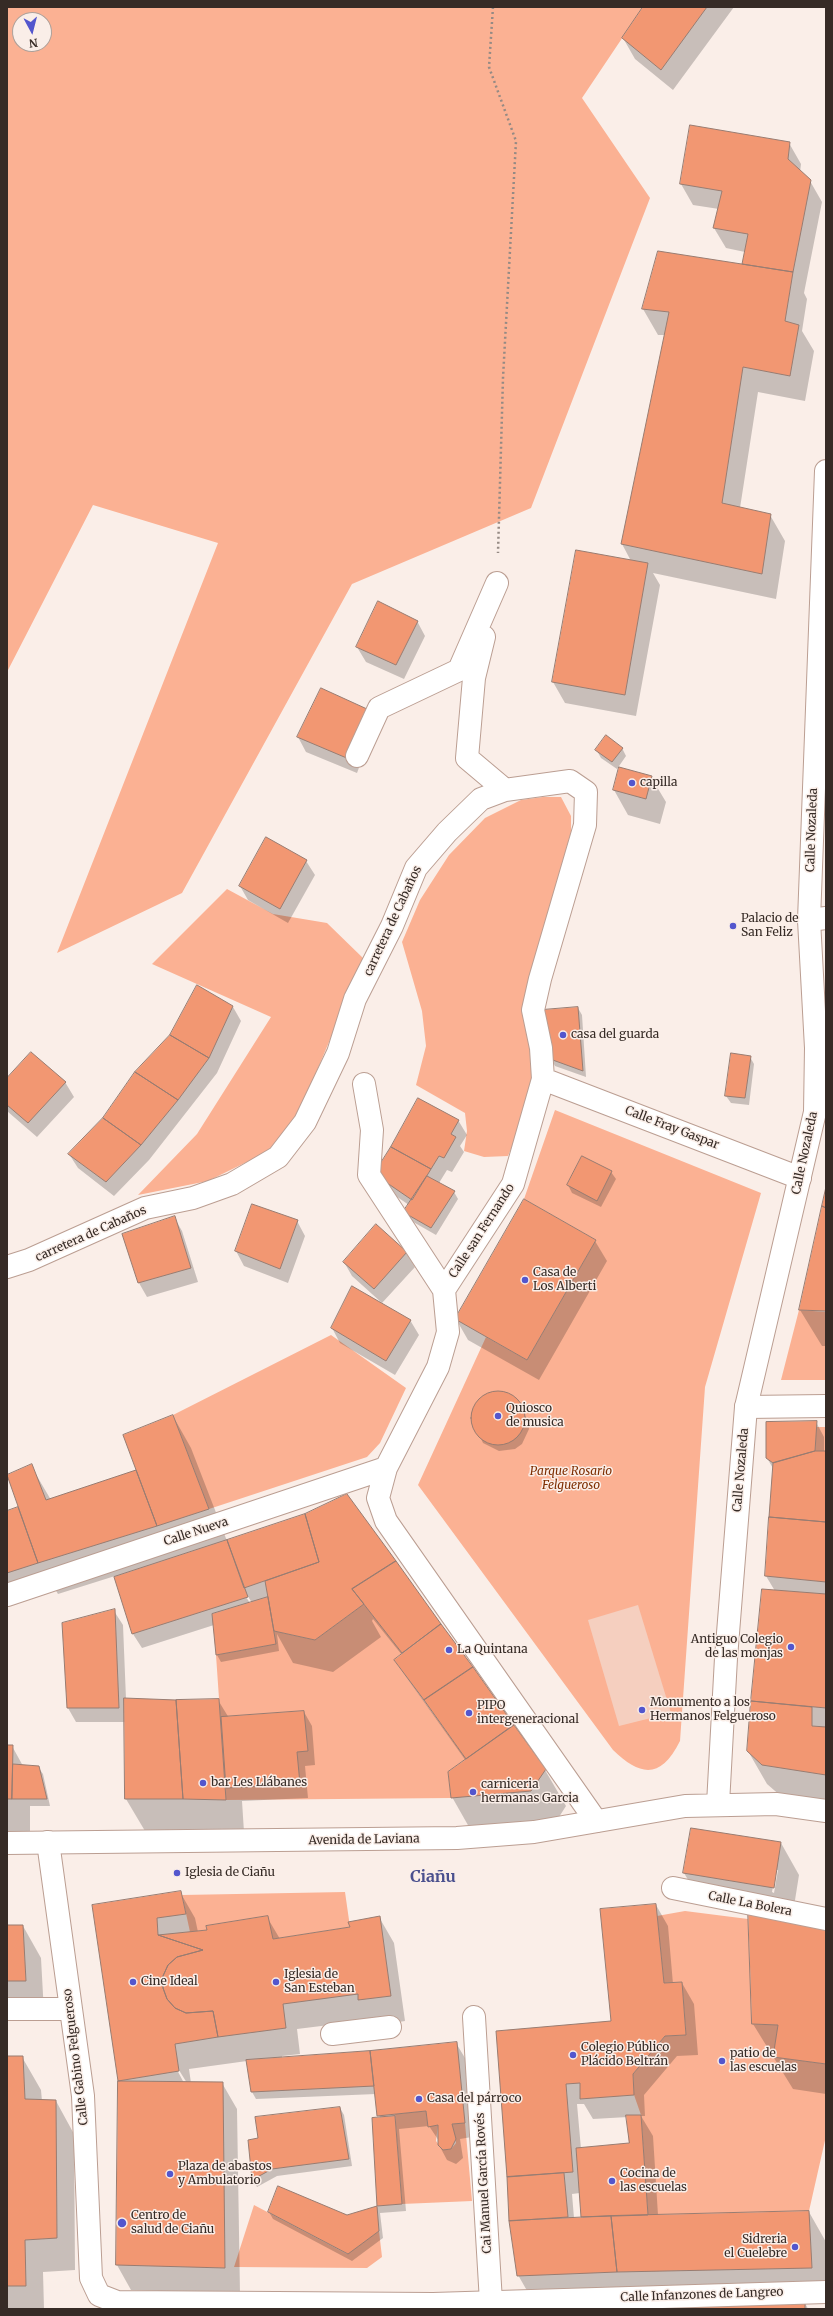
<!DOCTYPE html>
<html>
<head>
<meta charset="utf-8">
<style>
  body { margin:0 }
  #map { position:relative; width:833px; height:2316px; overflow:hidden; background:#faeee8; font-family:Merriweather,serif }
  canvas { display:block }
  .frame { position:absolute; inset:0; border:8px solid #362b26; pointer-events:none }
  .north { position:absolute; left:12px; top:12px; width:40px; height:40px; box-sizing:border-box; background:#faeee8; border:1px solid #aca09a; border-radius:50%; rotate:173deg; font-size:11px; font-weight:700; line-height:16px; text-align:center; color:#362b26 }
  .north::after { content:''; display:block; margin:auto; width:14px; height:18px; background:#5356cd; clip-path:polygon(50% 0,100% 100%,50% 72%,0 100%) }
</style>
</head>
<body>
<div id="map">
<canvas width="833" height="2316"></canvas>
<div class="frame"></div>
<div class="north">N</div>
</div>
<script>
const c = document.querySelector('canvas').getContext('2d');
c.lineJoin = 'round';
function paint(path, color) {
  c.fillStyle = color;
  c.fill(path, 'evenodd');
}
function trace(path, color, width, dash) {
  c.strokeStyle = color;
  c.lineWidth = width;
  c.lineCap = dash ? 'butt' : 'round';
  c.setLineDash(dash || []);
  c.stroke(path);
}
function label(font, color, halo, rows, align = 'center') {
  c.font = font + ' Merriweather,serif';
  c.lineWidth = 3;
  c.setLineDash([]);
  c.textBaseline = 'middle';
  c.strokeStyle = halo;
  c.fillStyle = color;
  for (const [text, x, y, turn = 0] of rows) {
    c.save();
    c.translate(x, y);
    c.rotate((+turn || 0) * Math.PI / 180);
    c.textAlign = isNaN(turn) ? turn : align;
    if (halo) c.strokeText(text, 0, 0);
    c.fillText(text, 0, 0);
    c.restore();
  }
}
paint(new Path2D(`
  M7 7H643L582 98 650 198 531 508 352 584 182 893 57 953 218 543 93 505 7 672ZM20 20H44V44H20Z
  M543 797H561L571 816V832L532 969 533 1081 519 1130 508 1156 484 1157 464 1151 467 1131 465 1113 416 1085 426 1046 422 1011 402 942 420 900 449 855 485 818 521 800Z
  M227 889 273 914 327 923 364 959 299 1113 267 1152 208 1181 138 1195 197 1134 271 1017 152 964Z
  M555 1110 761 1193 705 1387 680 1741C661 1779 641 1777 613 1750L418 1485 486 1337 527 1360 596 1240 524 1199Z
  M799 1310 826 1312V1380H781Z
  M331 1335 406 1388 380 1443 367 1457 209 1509 173 1415Z
  M816 1427H826V1451H815Z
  M364 1604 402 1653 394 1660 466 1759 448 1772 451 1798 226 1800 216 1655 275 1644 274 1631 315 1640Z
  M345 1892 350 1927 273 1939 206 1926 207 1930 190 1932 182 1895Z
  M685 1911 748 1919 752 2024 778 2025 774 2057 826 2064V2136L809 2211 648 2215 641 2115 634 2095 633 2074 665 2036 686 2035 682 1982 664 1983 657 1916Z
  M426 2111 428 2126 438 2125 436 2141 443 2150 451 2149 456 2143 452 2124 465 2123 472 2201 402 2204 395 2114Z
  M254 2205 347 2254 379 2231 382 2257 367 2268 234 2267Z`), '#fbb193');
paint(new Path2D(`
  M638 1605 671 1713 619 1726 588 1620Z`), '#f5cfbf');
paint(new Path2D(`
  M644 7H734L673 90 635 59 623 38Z
  M789 143 801 164 800 172 810 181 822 202 804 293 807 299 802 331 814 351 805 401 758 392 740 508 770 515 785 541 776 599 653 573 660 585 636 716 565 703 553 682 631 561 622 544 665 335H658L643 309 743 265 745 252 726 248 714 228 719 209 693 205 681 184Z
  M417 621 425 636 404 679 366 662 357 647Z
  M322 689 375 724 357 773 306 752 298 737Z
  M622 748 626 756 617 769 601 758 597 751Z
  M651 777 666 802 660 824 628 815 614 790Z
  M306 861 315 875 288 923 248 900 240 886Z
  M233 1007 241 1021 217 1073 149 1160 114 1196 78 1168 69 1154Z
  M578 1008 582 1015 586 1077 555 1066 551 1059Z
  M750 1057 754 1064 749 1105 731 1103 726 1096Z
  M7 1079 65 1082 74 1097 37 1137 7 1111Z
  M418 1100 458 1120 467 1135 460 1146 464 1152 452 1172 447 1170 439 1183 454 1192 458 1199 436 1235 408 1219 404 1212 409 1205 384 1188 375 1174Z
  M611 1172 616 1179 601 1207 572 1193 568 1185Z
  M826 1191V1346H822L800 1310Z
  M253 1205 297 1221 305 1236 288 1283 244 1266 236 1251Z
  M174 1217 182 1231 198 1282 147 1297 139 1283Z
  M595 1241 607 1261 539 1380 468 1340 456 1319Z
  M406 1252 415 1267 382 1303 352 1276 344 1262Z
  M410 1320 419 1335 395 1375 340 1343 332 1328Z
  M500 1392 516 1399 528 1421 529 1429 522 1444 515 1449 499 1451 483 1443 472 1419 477 1403 484 1397Z
  M173 1416 191 1448 227 1541 305 1515 346 1495 545 1770 566 1806 552 1828 473 1834 452 1797 466 1761 404 1674 395 1660 402 1655 373 1619 372 1621 381 1637 333 1672 293 1663 277 1634 279 1651 221 1662 217 1655 214 1625 142 1648 133 1634 115 1576 58 1594 45 1573 7 1590V1512L18 1509 21 1514 31 1466 51 1500 137 1470ZM246 1593 252 1603H250L244 1594Z
  M816 1422 824 1437V1452H826V1805L782 1797 767 1784 748 1751 752 1701 775 1591 766 1576 774 1470 767 1458Z
  M114 1611 123 1625 126 1699 176 1701 218 1700 229 1718 304 1712 312 1726 315 1765 305 1766 308 1798 242 1801 244 1832 145 1831 126 1799 125 1722H76L68 1708Z
  M7 1746H12L23 1766 38 1767 43 1774 50 1806H30V1831H7Z
  M781 1843 799 1875 792 1919 826 1926V2094L793 2089 753 2024 749 1912 703 1905 684 1873ZM776 1870H778L774 1893 772 1892Z
  M180 1892 195 1918 198 1932 267 1917 280 1939 351 1928 379 1917 394 1943 405 2021 374 2026 370 2020 297 2029 300 2054 282 2056V2058L456 2043 465 2058 472 2137 460 2139 463 2158 456 2164 447 2160 439 2145V2141L429 2126 399 2129 406 2211 380 2213 383 2238 352 2261 273 2219 269 2212 347 2216 378 2207 373 2119H380L376 2094 256 2099 252 2092 247 2061 189 2069 191 2083H222L237 2109 240 2294 131 2290 117 2265 119 2081 93 1906ZM177 2067 187 2083H184L176 2068Z
  M656 1905 668 1926 673 1984 682 1983 694 2004 698 2055 677 2056 644 2095 645 2116H641L653 2136 658 2215 809 2212 826 2242V2300L537 2308 518 2275 510 2221 497 2032 612 2022ZM577 2104H584L593 2119 628 2117 630 2144 581 2149ZM580 2193 583 2218H574L572 2194Z
  M7 1926H23L41 1958 44 2013 7 2014Z
  M7 2057H22L41 2090 42 2101H56L74 2134 75 2270 43 2272 44 2309H7Z
  M340 2108 344 2115 352 2166 277 2176 257 2187 253 2180 249 2141 259 2139Z
  M805 2303 808 2309H595Z`), '#0003');
const building = new Path2D(`
  M643 7H707L661 70 622 38Z
  M690 125 790 142 788 159 811 180 793 272 742 264 748 234 713 228 722 191 680 184Z
  M658 251 793 272 785 321 799 325 790 376 743 367 722 503 771 514 762 574 621 544 669 312 642 309Z
  M576 550 648 563 625 695 552 682Z
  M378 601 418 621 396 665 356 647Z
  M321 688 367 709 349 759 297 737Z
  M606 735 623 748 612 762 595 750Z
  M619 767 652 776 646 799 613 790Z
  M266 837 307 860 280 909 239 886Z
  M197 985 233 1006 209 1058 170 1035Z
  M578 1007 583 1071 550 1059 542 1010Z
  M170 1035 209 1058 178 1100 135 1072Z
  M31 1052 66 1082 28 1123 7 1105V1078Z
  M731 1053 751 1056 745 1098 725 1096Z
  M135 1072 178 1100 141 1145 103 1118Z
  M418 1098 459 1120 451 1134 456 1137 444 1158 439 1156 431 1169 391 1147Z
  M103 1118 141 1145 106 1182 68 1154Z
  M391 1147 431 1169 412 1200 374 1174Z
  M582 1156 612 1171 597 1201 567 1185Z
  M427 1176 455 1191 431 1228 403 1212Z
  M826 1187V1208L822 1206Z
  M524 1199 596 1240 527 1360 455 1319Z
  M252 1204 298 1220 280 1269 235 1251Z
  M822 1206 826 1208V1311L799 1310Z
  M175 1216 191 1268 138 1283 122 1234Z
  M376 1224 407 1252 374 1289 343 1262Z
  M352 1286 411 1320 386 1361 331 1328Z
  M471 1418a27 27 0 1 1 54 0a27 27 0 1 1-54 0Z
  M173 1415 209 1509 157 1526 123 1435Z
  M817 1421 815 1451 773 1463 766 1458V1422Z
  M815 1451H826V1522L769 1517 773 1463Z
  M32 1464 46 1500 136 1470 157 1526 38 1563 7 1475Z
  M347 1494 396 1561 352 1589 364 1604 315 1640 274 1631 265 1581 319 1562 305 1514Z
  M18 1507 38 1563 7 1573V1511Z
  M305 1514 319 1562 244 1588 227 1540Z
  M769 1517 826 1522V1582L765 1576Z
  M227 1540 248 1597 132 1634 114 1577Z
  M396 1561 441 1624 402 1653 352 1589Z
  M762 1589 826 1594V1708L751 1701Z
  M268 1597 276 1644 216 1655 212 1614Z
  M115 1609 119 1708H67L62 1623Z
  M441 1624 473 1667 424 1700 394 1660Z
  M473 1667 514 1725 466 1759 424 1700Z
  M124 1698 176 1700 183 1799H125Z
  M219 1699 226 1800 183 1799 176 1700Z
  M751 1701 812 1707V1726L826 1727V1775L762 1765 747 1751Z
  M304 1711 308 1751 297 1752 300 1784 226 1788 221 1717Z
  M514 1725 546 1769 531 1791 451 1798 448 1772Z
  M7 1745H13L12 1799H7Z
  M13 1764 39 1766 47 1799H12Z
  M691 1828 781 1842 774 1888 683 1873Z
  M181 1891 186 1914 157 1918 158 1935 203 1950 177 1957 168 1965 163 1976V1988L167 1999 175 2008 186 2013 213 2011 218 2037 175 2044 179 2071 118 2081 92 1905Z
  M656 1904 664 1983 682 1982 686 2035 665 2036 633 2074 634 2095 580 2099V2083L566 2084 573 2172 507 2177 496 2031 611 2021 600 1909Z
  M748 1909 826 1925V2064L773 2057 778 2025 752 2024Z
  M268 1916 273 1939 350 1927 348 1922 380 1916 391 1996 358 2000V1994L283 2004 286 2028 218 2037 213 2011 186 2013 175 2008 167 1999 163 1988V1976L168 1965 177 1957 203 1950 158 1935 207 1930 206 1926Z
  M7 1925H23L26 1981H7Z
  M457 2042 465 2123 452 2124 456 2139 451 2149 443 2150 438 2145V2125L428 2127 426 2111 377 2116 370 2051Z
  M370 2051 374 2086 251 2092 246 2060Z
  M7 2056H23L25 2099 56 2100 57 2238 25 2240 26 2286H7Z
  M118 2081 223 2082 225 2268 116 2265Z
  M340 2107 349 2159 272 2169 252 2180 248 2140 258 2138 255 2117Z
  M626 2115H641L648 2215 581 2217 576 2148 629 2143Z
  M395 2116 402 2204 377 2206 372 2118Z
  M564 2173 568 2217 509 2221 507 2177Z
  M278 2186 347 2215 377 2206 379 2231 348 2254 268 2212Z
  M809 2211 812 2268 617 2272 611 2216Z
  M611 2216 617 2272 517 2276 509 2221Z
  M805 2302V2309H582Z`);
paint(building, '#f29772');
trace(building, '#987c71', 1);
const pedestrian = new Path2D(`
  M474 2017 491 2302
  M332 2034 390 2027`);
const minor = new Path2D(`
  M484 637 474 678 467 758 505 790
  M357 756 379 708 459 670 497 583
  M809 920 826 918
  M543 1079 800 1178
  M364 1084 372 1130 369 1175 444 1290 448 1332 438 1367 386 1468 378 1498 386 1521 596 1821
  M7 1267 29 1260 145 1208 193 1198 232 1184 278 1157 305 1122 338 1053 355 999 392 926 416 868 447 832 481 799 505 790 570 781 586 792 585 825 540 979 533 1010 541 1048 543 1079 513 1184 444 1290
  M746 1407 826 1406
  M7 1595 386 1468
  M48 1842 83 2096 91 2278 99 2295 117 2302 433 2304 826 2292
  M673 1888 826 1919
  M7 2009H71`);
const tertiary = new Path2D(`
  M718 1804 726 1658 746 1407 815 1112 816 1048 809 920 826 471
  M7 1843 457 1838 534 1832 685 1806 776 1804 826 1811`);
trace(pedestrian, '#bb9e92', 24);
trace(minor, '#bb9e92', 24);
trace(tertiary, '#bb9e92', 24);
trace(new Path2D(`
  M493 7 489 67 516 141 503 378 498 553`), '#958a84', 2.5, [2, 3]);
trace(pedestrian, '#fff', 22);
trace(minor, '#fff', 22);
trace(tertiary, '#fff', 22);
for (const [x, y, r, color] of [
  [632,783,4,"#5356cd"],
  [733,926,4,"#5356cd"],
  [563,1035,4,"#5356cd"],
  [525,1280,4,"#5356cd"],
  [498,1416,4,"#5356cd"],
  [791,1647,4,"#5356cd"],
  [449,1650,4,"#5356cd"],
  [642,1710,4,"#5356cd"],
  [469,1713,4,"#5356cd"],
  [203,1783,4,"#5356cd"],
  [473,1792,4,"#5356cd"],
  [177,1873,4,"#5356cd"],
  [133,1982,4,"#5356cd"],
  [276,1982,4,"#5356cd"],
  [573,2055,4,"#5356cd"],
  [722,2061,4,"#5356cd"],
  [419,2099,4,"#5356cd"],
  [170,2174,4,"#5356cd"],
  [612,2181,4,"#5356cd"],
  [122,2223,5,"#5356cd"],
  [795,2247,4,"#5356cd"]
]) {
  const dot = new Path2D();
  dot.arc(x, y, r, 0, 2 * Math.PI);
  c.fillStyle = color;
  c.fill(dot);
  trace(dot, '#faeee8', 1.5);
}
label('12px', '#362b26', '#faeee8', [
  ["capilla",640,783],
  ["Palacio de",741,919],
  ["San Feliz",741,933],
  ["casa del guarda",571,1035],
  ["Casa de",533,1273],
  ["Los Alberti",533,1287],
  ["Quiosco",506,1409],
  ["de musica",506,1423],
  ["Antiguo Colegio",783,1640,"right"],
  ["de las monjas",783,1654,"right"],
  ["La Quintana",457,1650],
  ["Monumento a los",650,1703],
  ["Hermanos Felgueroso",650,1717],
  ["PIPO",477,1706],
  ["intergeneracional",477,1720],
  ["bar Les Llábanes",211,1783],
  ["carniceria",481,1785],
  ["hermanas Garcia",481,1799],
  ["Iglesia de Ciañu",185,1873],
  ["Iglesia de",284,1975],
  ["San Esteban",284,1989],
  ["Cine Ideal",141,1982],
  ["Colegio Público",581,2048],
  ["Plácido Beltrán",581,2062],
  ["patio de",730,2054],
  ["las escuelas",730,2068],
  ["Casa del párroco",427,2099],
  ["Plaza de abastos",178,2167],
  ["y Ambulatorio",178,2181],
  ["Cocina de",620,2174],
  ["las escuelas",620,2188],
  ["Centro de",131,2216],
  ["salud de Ciañu",131,2230],
  ["Sidreria",787,2240,"right"],
  ["el Cuelebre",787,2254,"right"]
], 'left');
label('12px', '#362b26', '#faeee8', [
  ["Calle Nozaleda",812,830,-88],
  ["carretera de Cabaños",393,921,-65],
  ["Calle Fray Gaspar",672,1128,21],
  ["Calle Nozaleda",805,1153,-78],
  ["Calle san Fernando",482,1231,-57],
  ["carretera de Cabaños",91,1234,-24],
  ["Calle Nozaleda",741,1470,-85],
  ["Calle Nueva",196,1532,-18],
  ["Avenida de Laviana",364,1840,-1],
  ["Calle La Bolera",750,1904,11],
  ["Calle Gabino Felgueroso",76,2057,-97],
  ["Cai Manuel García Rovés",484,2183,-93],
  ["Calle Infanzones de Langreo",702,2295,-2]
]);
label('italic 12px', '#7f2f03', '#faeee8', [
  ["Parque Rosario",571,1472],
  ["Felgueroso",571,1486]
]);
label('bold 16px', '#4a508e', '#faeee8', [
  ["Ciañu",433,1877]
]);
</script>
</body>
</html>
